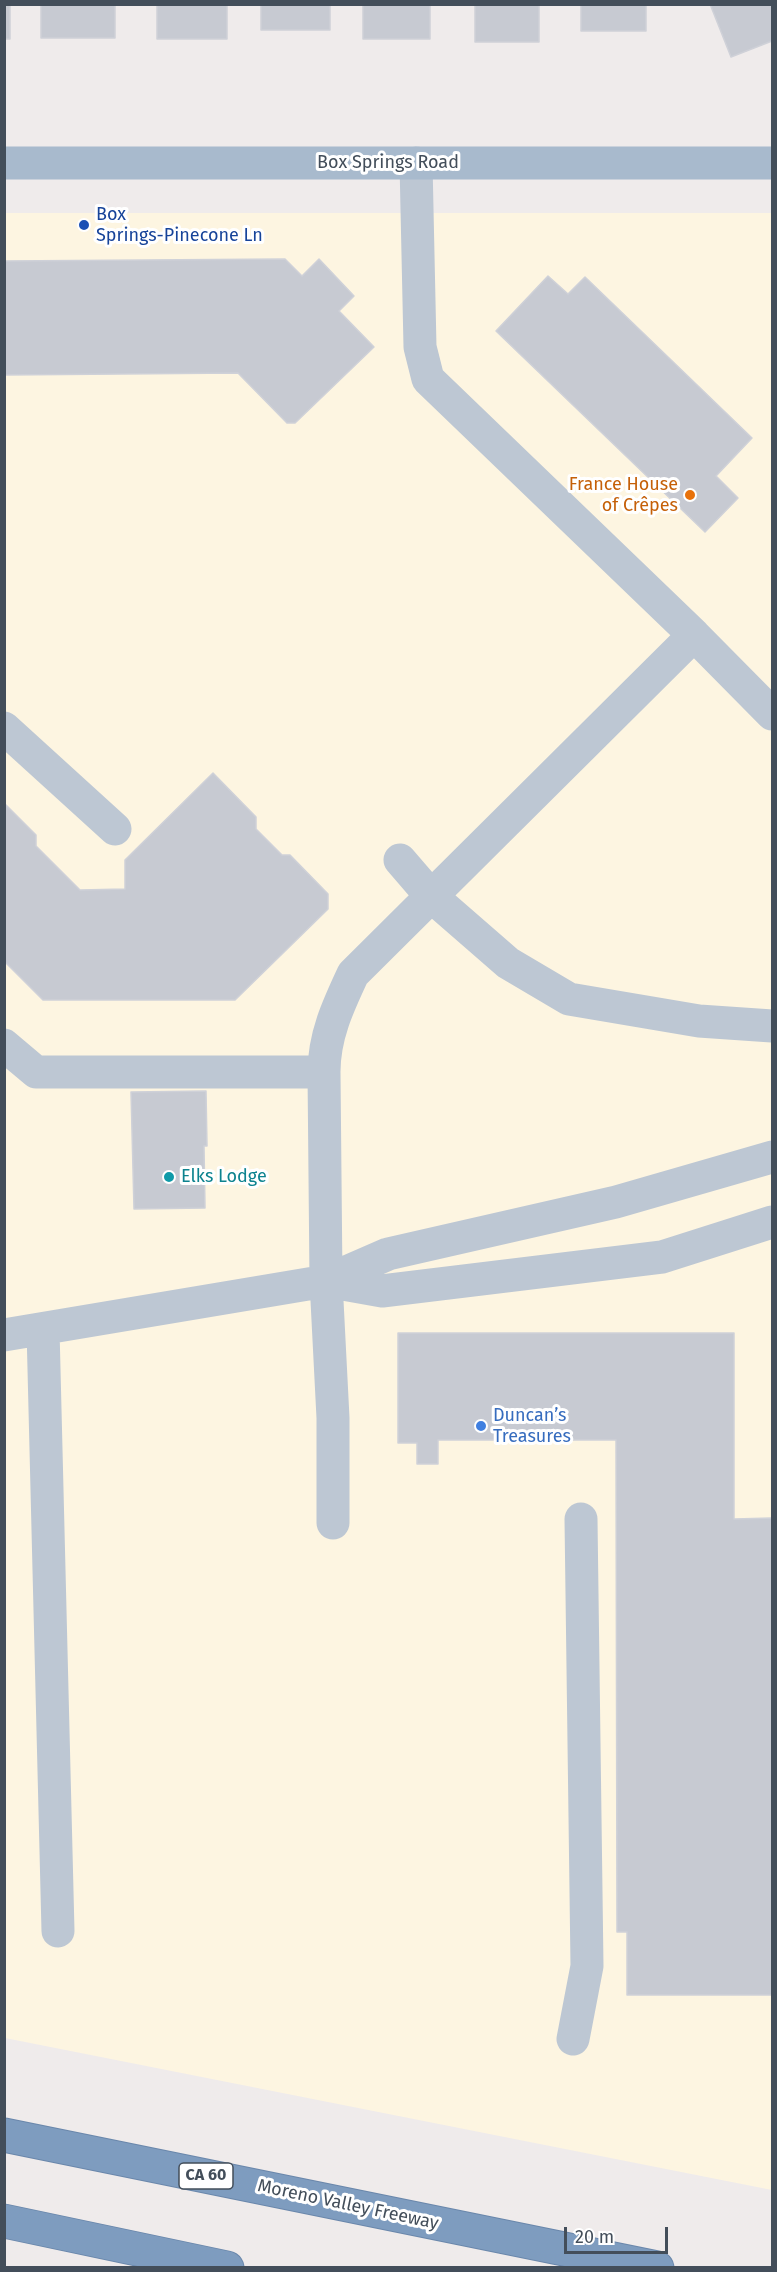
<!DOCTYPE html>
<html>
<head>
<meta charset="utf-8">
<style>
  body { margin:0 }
  #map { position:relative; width:777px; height:2272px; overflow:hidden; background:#efebeb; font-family:"Fira Sans",sans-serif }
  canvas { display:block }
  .frame { position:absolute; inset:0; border:6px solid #434e5a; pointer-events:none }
  .scale { position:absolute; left:564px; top:2227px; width:104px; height:27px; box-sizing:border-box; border:3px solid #434e5a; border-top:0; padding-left:8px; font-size:18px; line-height:21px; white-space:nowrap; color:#434e5a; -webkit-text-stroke:4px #fff; paint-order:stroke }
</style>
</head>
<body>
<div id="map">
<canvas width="777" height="2272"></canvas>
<div class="frame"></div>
<div class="scale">20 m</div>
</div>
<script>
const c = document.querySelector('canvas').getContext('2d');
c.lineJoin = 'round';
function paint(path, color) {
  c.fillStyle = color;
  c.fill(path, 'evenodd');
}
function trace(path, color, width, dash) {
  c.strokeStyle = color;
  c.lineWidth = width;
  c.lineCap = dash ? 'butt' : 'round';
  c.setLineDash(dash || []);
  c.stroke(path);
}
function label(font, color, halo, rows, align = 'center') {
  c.font = font + ' "Fira Sans",sans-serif';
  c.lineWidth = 6;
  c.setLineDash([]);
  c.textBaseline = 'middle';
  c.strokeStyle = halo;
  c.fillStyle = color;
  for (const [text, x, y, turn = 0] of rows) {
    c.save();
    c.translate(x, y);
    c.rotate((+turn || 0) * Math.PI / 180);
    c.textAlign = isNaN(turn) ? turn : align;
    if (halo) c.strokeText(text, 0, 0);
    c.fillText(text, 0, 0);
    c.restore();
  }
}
paint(new Path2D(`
  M4 213H772V2190L5 2038Z`), '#fdf5e1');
const building = new Path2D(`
  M4 4H10V39H4Z
  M41 4H115V38H41Z
  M157 4H227V39H157Z
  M261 4H330V30H261Z
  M363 4H430V39H363Z
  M475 4H539V42H475Z
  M581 4H646V31H581Z
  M710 4H772V41L731 57Z
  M285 259 302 276 319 259 354 296 339 311 374 347 295 423H287L238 373 4 375V261Z
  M548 276 568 294 585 277 752 438 716 476 738 498 705 532 496 331Z
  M213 773 256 817V829L282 855H290L328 894V909L235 1000H43L4 961V803L36 835V846L80 890 125 889V860Z
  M206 1091 207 1146H204L205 1208 134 1209 131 1092Z
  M398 1333H734V1519L772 1518V1995H627V1932H617L616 1440H438V1464H417V1443H398Z`);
paint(building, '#c7cad2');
trace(building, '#cfd1d8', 1.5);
const highway = new Path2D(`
  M4 2135 657 2268
  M4 2221 227 2268`);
trace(highway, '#6a87ab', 35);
trace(new Path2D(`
  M416 163 420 347 428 379 694 635 772 714
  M4 728 115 829
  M400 860 431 896 508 963 569 999 699 1021 772 1026
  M4 1045 36 1072H324
  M326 1281 382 1291 662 1257 772 1222
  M43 1329 58 1931
  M4 1335 326 1281 388 1254 616 1202 772 1157
  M333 1523V1418L326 1281 324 1072C324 1036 338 1006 353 974L694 635
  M573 2039 587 1966 581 1519`), '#bdc7d3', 33);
trace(new Path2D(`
  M4 163H772`), '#a8bacd', 33);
trace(highway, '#7e9cbf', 33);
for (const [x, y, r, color] of [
  [84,225,6,"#1a4fb4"],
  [690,495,6,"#e8710a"],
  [169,1177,6,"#0f9aa8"],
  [481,1426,6,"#3f7fe0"]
]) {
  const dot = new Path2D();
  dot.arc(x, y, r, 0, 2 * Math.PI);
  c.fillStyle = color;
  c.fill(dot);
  trace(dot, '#fff', 2);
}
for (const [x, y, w] of [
  [206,2176,54]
]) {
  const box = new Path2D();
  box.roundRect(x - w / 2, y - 13, w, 26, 4.5);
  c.fillStyle = '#fff';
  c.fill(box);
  trace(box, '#434e5a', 1.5);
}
label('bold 16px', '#434e5a', null, [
  ["CA 60",206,2176]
]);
label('18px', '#434e5a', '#fff', [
  ["Box Springs Road",388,163],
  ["Moreno Valley Freeway",348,2205,12]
]);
label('18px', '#164399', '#fff', [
  ["Box",96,215],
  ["Springs-Pinecone Ln",96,236]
], 'left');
label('18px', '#c56008', '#fff', [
  ["France House",678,485],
  ["of Crêpes",678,506]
], 'right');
label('18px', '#0d838f', '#fff', [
  ["Elks Lodge",181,1177]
], 'left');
label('18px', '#366cbe', '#fff', [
  ["Duncan’s",493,1416],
  ["Treasures",493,1437]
], 'left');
</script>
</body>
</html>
